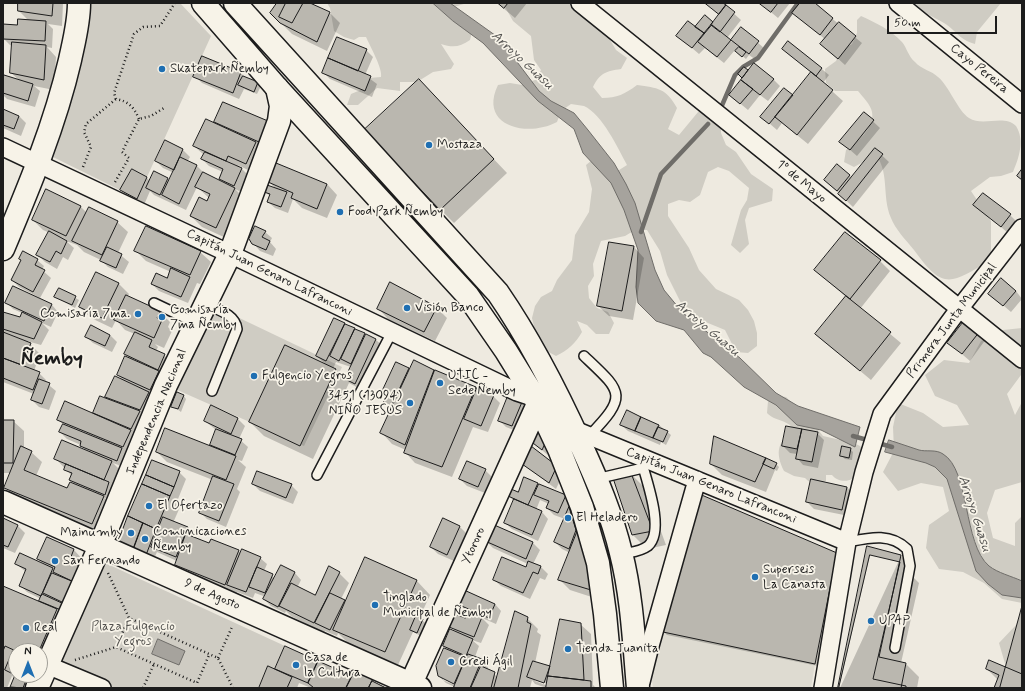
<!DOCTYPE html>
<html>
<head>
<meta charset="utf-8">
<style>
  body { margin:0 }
  #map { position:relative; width:1025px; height:691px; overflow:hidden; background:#eeeae0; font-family:Mynerve,sans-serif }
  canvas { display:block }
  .frame { position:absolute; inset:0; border:4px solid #1c1c1c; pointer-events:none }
  .north { position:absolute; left:8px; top:643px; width:40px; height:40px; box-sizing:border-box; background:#f7f3e8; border:1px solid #9f9d96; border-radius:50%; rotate:0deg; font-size:11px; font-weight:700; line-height:16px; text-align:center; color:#1c1c1c }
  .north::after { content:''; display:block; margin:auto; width:14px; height:18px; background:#1f6fb2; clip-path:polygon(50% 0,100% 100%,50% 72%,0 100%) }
  .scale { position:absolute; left:887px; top:16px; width:110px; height:18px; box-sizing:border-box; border:2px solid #1c1c1c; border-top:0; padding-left:5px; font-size:12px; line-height:14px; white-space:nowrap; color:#1c1c1c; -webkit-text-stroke:3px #f7f3e8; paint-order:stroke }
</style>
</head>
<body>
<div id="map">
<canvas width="1025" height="691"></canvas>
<div class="frame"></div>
<div class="north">N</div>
<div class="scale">50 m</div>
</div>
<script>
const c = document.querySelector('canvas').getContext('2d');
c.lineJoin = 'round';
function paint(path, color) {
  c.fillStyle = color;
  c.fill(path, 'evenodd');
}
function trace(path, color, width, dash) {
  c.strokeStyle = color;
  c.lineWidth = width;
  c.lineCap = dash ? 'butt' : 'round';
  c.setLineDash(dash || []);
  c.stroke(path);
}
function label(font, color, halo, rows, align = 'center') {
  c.font = font + ' Mynerve,sans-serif';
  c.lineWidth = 3.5;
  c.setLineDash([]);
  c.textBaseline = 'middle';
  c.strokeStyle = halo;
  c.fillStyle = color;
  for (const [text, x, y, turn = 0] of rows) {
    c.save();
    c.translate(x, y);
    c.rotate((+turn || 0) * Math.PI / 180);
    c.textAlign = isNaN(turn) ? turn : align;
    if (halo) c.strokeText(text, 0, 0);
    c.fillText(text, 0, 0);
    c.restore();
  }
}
paint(new Path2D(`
  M697 493 811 543 815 664 811 688H653L651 673 672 601Z`), '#dedbd1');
paint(new Path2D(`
  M89 3H180L211 36 147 177 132 169 120 190 53 157 81 52Z
  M327 3H467L454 7 473 28 470 40C460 47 453 48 441 44L454 64 451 69 433 72 417 82H400V91L377 88 358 105H347L351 94 363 89 369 78 381 77C383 69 370 46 366 37H359L354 40 344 37 334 31 330 8Z
  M510 3H577L603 28 616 50 627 58 621 69C606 71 600 73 593 87L602 98C617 98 625 94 637 85 658 88 666 88 677 108L668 129 679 135 703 106 721 120V133L726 145 736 152 751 174 773 189 772 201 749 208 745 220 749 244 740 253 731 245 741 210 747 200 749 188 729 171 718 167 708 172 700 195 690 202 679 200 668 204V216L689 248 699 270 716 289 739 300 748 310 754 321 757 333V346L748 353 736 352 725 330 691 316 683 307 667 275 660 251 647 230H635L625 236 601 241 593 264 594 276 588 286 589 298 597 308 608 312 614 323 609 334H596L587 325 577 321 582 332C575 344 568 350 556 356L545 350 537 340 532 318 535 306 541 297 552 291 557 280 572 260 575 235 589 212 592 189 586 165 596 157 616 172 627 165C618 148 602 114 584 106 580 105 575 105 571 104L561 111 557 122C527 138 478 126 498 85L510 83 522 85 535 80 541 70 534 60 531 36 513 21 504 5Z
  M915 3H1001L977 32 975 44C958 39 957 31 944 23 932 16 924 14 915 3Z
  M861 16C876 23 890 29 902 42 907 48 908 56 915 62 921 69 932 71 938 77 949 86 958 111 969 118 983 127 1004 114 1016 126 1025 140 1019 158 1013 172L1001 176 990 177 971 191 991 221V260C951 283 944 292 914 250 906 240 895 229 891 218 881 195 891 171 873 151L865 161 854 167 844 162 846 150C858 142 875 127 872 112 871 105 862 96 858 91H835L826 83 825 69 836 61 841 50 852 44 857 33V20Z
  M208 303 342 367 304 446 166 385Z
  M1022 328V370L1021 375 1007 394 1015 415 1022 402V482L995 490 987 513 993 538 1015 546V523L1022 516V603L1002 599 984 583 963 572 939 569 926 548 929 525 949 511 943 487 921 483 898 491 883 472 894 451 893 427 898 403 923 413 943 427 969 425 957 405 935 396 925 375 944 360 969 363 981 341 1003 330Z
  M779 396 786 397 815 426 823 436 854 443 860 446 864 452C862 458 861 467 858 473 853 483 838 483 832 475H826V481C818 485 811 485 805 478L794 476 784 471C775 453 777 440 795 432 790 419 775 422 767 413L768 401 773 397Z
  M103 562 285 646 275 669 292 677 287 688H105L57 667Z
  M1022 610V673L1006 667 999 643 1016 625Z`), '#cfccc3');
const water = new Path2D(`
  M433 3H450L499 38 539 91 551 101 574 113 588 130 614 163 626 184 635 203 655 270 664 290 683 313 740 358 776 393 798 406 860 427 855 447 821 430 797 425 776 405 744 387 711 357 703 353 684 330 656 321 638 303 636 287 638 250 624 210 611 183 583 153 574 129 538 101 483 43 453 21Z
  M889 440C899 443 909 447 919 450 926 452 936 449 943 454 970 470 963 544 989 566 998 573 1011 576 1022 581V598L1002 595 988 584 976 571 947 479 935 467 926 463 885 452Z
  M158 639 185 651 179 665 152 654Z`);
paint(water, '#a6a39d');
trace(water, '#6f6d69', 1);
paint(new Path2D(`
  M19 3H63L62 26 48 24 53 29 52 48 47 47 56 57 54 90 34 86 40 91 35 107 7 99 3 95 5 76 19 80 11 73 13 46 10 45 3 38 18 26 29 21 19 11Z
  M278 3H309L330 13 340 23 327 51 292 34 271 13Z
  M497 3H527L515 18Z
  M705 3H722L741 20 727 38 731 42 741 28 765 49 756 60 749 55 746 59 735 50 724 63 705 48 699 54 678 36 696 28 705 16 714 23 720 15Z
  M760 3H790L778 18Z
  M801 3H813L862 43 845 65 822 44 826 40 793 13Z
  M789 42 829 75 823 83 843 101 808 144 782 123 777 130 762 117 793 97 812 73 783 49Z
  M366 50 373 57 365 75 377 84 372 97 330 79 323 72Z
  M202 58 241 73 245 78 258 83 261 86 257 94 244 89 239 99 202 83 195 76Z
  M744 68 748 72 773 79 780 86 768 101 760 95 748 110 730 95 744 78 739 74Z
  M432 94 507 173 454 223 440 209Z
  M223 103 267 122 256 174 238 165 248 175 241 192 235 189 245 199 226 238 202 227 191 216 209 198 197 187 186 210 154 195 150 191 144 205 128 197 121 190 146 177 151 182 168 179 170 181 174 173 163 168 156 161 166 141 183 150 190 157 187 162 197 166 204 173 225 184 220 178 223 172 209 166 202 159 204 155 194 146 214 124Z
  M3 110 19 116 26 123 21 136 3 128Z
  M864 113 880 128 857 156 841 142Z
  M875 149 889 162 853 207 825 180 849 175 852 178Z
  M269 182 327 184 337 195 327 218 302 208 293 199 288 213 275 208 268 202 270 196 265 192 276 189Z
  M975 205 1010 215 1017 222 1008 233Z
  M80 206 87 213 117 222 128 232 118 253 129 262 123 274 108 267 101 260 84 252 77 245 66 241 74 248 68 260 63 257 57 269 45 262 38 255 50 233 43 230 33 220Z
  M265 232 272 238 270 242 276 249 273 256 260 251 253 243Z
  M634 247 644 258 633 320 609 316 598 306Z
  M136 251 200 252 211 262 200 284 197 283 188 303 159 291 152 284 167 279 171 272 146 261Z
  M37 260 44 266 42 270 51 278 40 298 19 287 12 280Z
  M880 261 890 271 860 309 901 343 871 380 816 334 846 297 815 270Z
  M118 283 129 294 127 297 160 312 170 322 168 327 172 331 164 348 155 344 158 347 156 351 164 355 171 362 157 396 148 393 155 400 147 416 142 414 146 418 138 435 132 433 141 441 124 467 113 463 122 472 112 501 104 498 114 507 103 534 15 498 5 487 11 473H3V421H13L24 431V449L31 452 42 462 36 476 68 490 75 485 70 480 72 476 55 458 86 451 81 445 67 439 60 432 64 425 58 420 99 417 95 412 105 399 115 378 125 382 118 375 131 359 125 354 135 334 125 330 116 320 112 328 91 318 80 307Z
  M14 287 52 305 58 312 51 327 42 323 49 330 41 345 27 341 40 354 34 371 39 373 46 380 45 382 56 391 49 410 39 407 32 400 34 394 3 382V313L21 318 22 313 13 309 6 302Z
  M59 289 79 300 75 308 55 297Z
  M1016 291 1022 299 1011 312 990 294Z
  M436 307 447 318 435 341 388 319 378 308Z
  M334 319 376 340 383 346 362 390 349 383 313 459 264 436 250 422 326 365 317 356ZM336 362 351 367 345 380 333 369Z
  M965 322 986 339 970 361 949 343Z
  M110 335 117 342 112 352 93 343 86 337Z
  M408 369 410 371 434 370 493 396 500 403 488 432 473 427 452 477 415 463 405 452 406 450 392 444 382 433 392 410 384 403 387 395 383 391Z
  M183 395 186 399 181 412 173 406Z
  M521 403 528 410 519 432 506 427 499 420Z
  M212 407 238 419 245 426 239 439 248 447 242 461 238 460 246 467 237 489 240 492 226 527 207 519 200 512 213 480 167 462 157 452 215 449 211 445 216 430 205 421Z
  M621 425H659L671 435 666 445 661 442 660 445 628 431Z
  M787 427 817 433 824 440 818 468 803 465 797 458V454L790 453 783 446Z
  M531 439 555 443 549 456 537 446Z
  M531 448 563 474 556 489 523 464Z
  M850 449 853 452 852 460 845 459 842 456Z
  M711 464H776L779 467 777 471 775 470 766 492 722 475Z
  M485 470 492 477 485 493 467 486 460 479Z
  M179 472 186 479 176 504 180 507 173 523 188 528 194 535 193 538 210 544 239 551 241 553 260 558 267 564 264 571 275 578 295 573 301 580 297 588 315 596 339 573 349 583 341 599 346 603 417 581 430 595 419 619 426 623 421 636 413 632 398 665 348 643 338 633 337 636 325 631 324 633 291 616 286 611 285 613 271 606 264 599 266 597 255 593 253 598 237 592 236 594 186 575 176 564 177 561 157 552 153 561 119 543 130 516Z
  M631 474 645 488 666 545 647 549 633 535 615 479Z
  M253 484 291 485 298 492 293 504 260 491Z
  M537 484 565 496 572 502 569 509 576 515 601 600 570 590 560 580 570 553 562 549 555 542 565 519 554 515 547 508 549 504 540 500 536 510 542 512 548 519 538 541 512 529 505 523 514 501 509 496Z
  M847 487 853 494 849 516 814 509 807 502Z
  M3 519 18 526 25 533 15 553 3 548Z
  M493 525 533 543 540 550 533 564 541 567 548 574 545 580 540 578 530 599 501 586 494 580 526 568 528 564 493 548 486 541Z
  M459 526 466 533 454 561 438 554 431 547Z
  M48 539 74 550 84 561 64 613 56 609 71 623 40 670V651H16V675H38L32 688H12L15 678 12 676 7 688H3V587L44 604 40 601 41 599 27 592 20 585 26 572 16 564 44 565 38 559Z
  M901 556 914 570 913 577 919 583 901 663 906 664 919 677 917 688H840Z
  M839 557 818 666 667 635 664 632Z
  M458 604H495L501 611 496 624 482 618 489 625 481 643 472 640 479 646 475 657 481 660 488 667 487 670 498 677 527 618 538 629 537 632 541 635 535 663 551 669 580 624 591 634 593 685 596 688H547L535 684 532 680 530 688H457L446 683 439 676 450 652 444 646 457 633 450 626 465 619 468 612ZM443 678 459 685V687L443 680ZM535 679 549 684 548 686 535 681Z
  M1022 610V688H996L994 687 998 680 987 669 1007 668Z
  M286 647 351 677 372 680 384 688H311L299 683 297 688H260L275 670Z`), '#0003');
trace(new Path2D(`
  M720 110 735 75 743 67 758 58 798 3
  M641 232 661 174 708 124
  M853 436 892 447`), '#6f6d69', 4.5);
const building = new Path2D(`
  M18 3H53L52 16 18 11Z
  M277 3H310L330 12 317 42 280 23 270 13Z
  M286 3H303L292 23 279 17Z
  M498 3H508L504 8Z
  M705 3H723L726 5 719 14Z
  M759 3H778L771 12Z
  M800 3H815L833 18 820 35 792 13Z
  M726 5 735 12 720 32 711 25Z
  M705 15 713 22 704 33 695 27Z
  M18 19 46 21 45 41 3 39V24L17 25Z
  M688 21 704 33 692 48 676 36Z
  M839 22 856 36 838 59 820 44Z
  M712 25 731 40 717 57 698 42Z
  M741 27 759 41 749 54 731 40Z
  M337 37 367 49 358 71 328 58Z
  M788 41 822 68 816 76 782 49Z
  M12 42 46 45 44 80 10 73Z
  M739 47 746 52 742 57 735 51Z
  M202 56 241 72 233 93 193 77Z
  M328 58 371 76 365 91 322 73Z
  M754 63 774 79 760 95 741 80Z
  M744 67 748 70 742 78 738 74Z
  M811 72 833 90 797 135 775 117Z
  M4 75 33 84 28 101 3 93Z
  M243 76 258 82 254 92 238 85Z
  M419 79 494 159 440 210 364 130Z
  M741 80 753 89 740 104 729 95Z
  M784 88 793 95 769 124 760 117Z
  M223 102 268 121 259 142 214 122Z
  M3 109 19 116 14 129 3 125Z
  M864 112 874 120 850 150 839 142Z
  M206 119 256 142 246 164 228 156 226 161 193 146Z
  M165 140 183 149 174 170 155 161Z
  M875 148 883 154 846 201 838 194Z
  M205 152 242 168 234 186 219 179 223 169 201 159Z
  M180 157 197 165 179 204 162 195Z
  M276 163 327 184 317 209 291 198 293 193 268 182Z
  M837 164 850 175 837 191 824 180Z
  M132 169 147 177 137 199 120 190Z
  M1022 169V180L1017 176Z
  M154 171 168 178 160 195 146 188Z
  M203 172 235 188 216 228 190 216 199 197 207 201 210 194 195 187Z
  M267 185 287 192 281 207 267 202 270 194 264 192Z
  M46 189 81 206 66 236 32 220Z
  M983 193 1011 214 1001 227 973 205Z
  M89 207 118 221 102 255 72 241Z
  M146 226 201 251 190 275 134 251Z
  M255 226 266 231 262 237 270 241 266 250 252 244 249 239Z
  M49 231 67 241 61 254 56 251 50 262 36 255Z
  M845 232 881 260 850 299 814 270Z
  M609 242 634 246 622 311 597 306Z
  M107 247 122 254 116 268 100 261Z
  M23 251 38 259 35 265 45 270 33 292 11 280 21 260 19 259Z
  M171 268 190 277 181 297 151 284 156 273 167 278Z
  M96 272 119 283 102 318 79 307Z
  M1001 278 1016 291 1003 306 988 294Z
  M390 282 437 307 424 332 377 309Z
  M13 286 52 304 44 321 5 303Z
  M59 288 76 296 72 305 54 297Z
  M126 295 161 311 157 318 162 320 154 338 114 320Z
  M846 296 891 332 860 371 815 334Z
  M3 312 20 317 22 312 42 322 34 339 3 329Z
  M334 318 345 323 326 361 316 356Z
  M965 320 980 331 962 354 947 343Z
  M345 324 355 328 339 361 330 356Z
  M91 325 110 335 105 346 85 337Z
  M355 329 365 333 351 364 341 359Z
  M3 332 31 343 22 365 3 358Z
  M135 332 152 340 149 347 165 354 158 370 124 354Z
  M366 334 376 339 355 384 345 379Z
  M285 345 336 369 300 446 249 422Z
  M125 356 159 371 150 390 117 375Z
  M3 358 40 372 33 390 3 378Z
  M414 360 434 370 405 445 380 433Z
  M396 362 409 368 391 407 383 403 387 394 382 392Z
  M435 370 476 387 442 467 404 453Z
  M115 376 149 392 140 410 105 397Z
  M39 379 50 383 42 404 31 400Z
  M477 388 494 395 481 426 464 419Z
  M177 392 184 395 178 409 171 407Z
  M100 396 140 411 131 429 93 413Z
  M508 396 522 402 512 426 498 421Z
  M65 401 131 430 123 447 57 420Z
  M211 405 238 418 231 434 204 421Z
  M627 410 641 417 635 431 620 425Z
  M540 417 549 435 542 450 529 440Z
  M641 417 659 425 653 438 635 431Z
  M3 420H14L13 463H3Z
  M63 424 122 448 117 461 80 446 81 441 59 432Z
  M786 426 802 429 797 449 782 446Z
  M658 427 668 431 663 442 653 438Z
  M165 428 236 456 226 480 156 452Z
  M216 429 242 439 235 455 210 445Z
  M802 429 818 432 812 462 796 459Z
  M714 436 766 458 755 482 710 464Z
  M62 440 112 461 104 480 54 459Z
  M21 446 32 451 24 470 67 488 70 482 104 496 92 524 4 488Z
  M531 446 557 466 549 483 522 464Z
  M842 446 851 448 849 458 840 456Z
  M766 458 777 463 774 469 763 464Z
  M152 460 180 471 174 487 146 475Z
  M467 461 486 469 478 487 459 479Z
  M66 464 109 482 105 495 69 480 72 473 64 470Z
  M257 471 292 484 286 498 252 484Z
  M631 473 653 531 632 535 613 478Z
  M146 475 174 487 170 496 142 484Z
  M213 476 234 484 219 521 199 513Z
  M524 477 538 483 528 505 508 496 511 489 518 492Z
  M811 479 847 487 842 510 806 502Z
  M142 484 170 496 156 529 128 516Z
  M539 484 566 495 558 513 546 508 549 501 534 495Z
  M697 493 837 553 815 664 663 632Z
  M514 499 542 511 532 535 504 523Z
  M569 507 576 530 569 549 554 542Z
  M128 516 143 523 133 550 118 543Z
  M163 517 188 527 176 557 151 547Z
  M3 518 18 525 8 547 3 545Z
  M443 518 460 526 447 555 430 547Z
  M143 523 156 529 146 555 133 550Z
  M492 524 533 542 526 559 485 541Z
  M577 532 591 574V590L558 580Z
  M186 534 209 543 211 539 239 550 225 585 175 565Z
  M47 537 74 549 69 562 81 567 74 582 53 572 55 567 37 559Z
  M867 546 901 555 879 657 906 663 901 688H838Z
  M242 549 261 557 246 592 227 585Z
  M20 553 53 568 41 596 19 586 26 569 15 564Z
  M870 555 900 562 873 679 906 686V688H839Z
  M365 557 417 580 385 652 333 630Z
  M502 557 526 567 528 561 541 566 538 574 533 572 523 593 493 580Z
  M281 565 295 572 278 607 263 599Z
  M329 566 340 572 314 623 279 606 291 583 315 595Z
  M257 567 273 574 265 593 249 587Z
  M52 573 74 582 64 603 43 593Z
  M3 586 57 609 39 651H16L5 646 3 651Z
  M464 590 495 604 489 618 457 604Z
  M330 593 345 600 330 630 315 623Z
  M42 594 64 604 61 610 39 601Z
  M1022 606V688H1000Z
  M467 611 482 617 474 637 449 627 455 614 465 618Z
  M515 611 528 617 527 622 531 624 518 688H494Z
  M416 616 423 619 417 633 410 630Z
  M560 619 581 623 584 680 548 676Z
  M450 629 473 639 466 656 443 646Z
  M285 646 318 661 308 683 275 669Z
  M444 648 466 657 454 684 438 676 436 666Z
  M13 651 16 652V675H28L23 688 10 687 15 675 5 670Z
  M468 654 482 659 470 688H457L454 687Z
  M989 660 1022 674V688H994L999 675 986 669Z
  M318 661 352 676 346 688H314L308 683Z
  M533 661 550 666 544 683 527 677Z
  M268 666 292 677 287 688H259Z
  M481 666 495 672 491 688H471Z
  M355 670 373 679 368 688H346Z
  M548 676 591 681V688H546Z
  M372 681 386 688H369Z`);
paint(building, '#bab7af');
trace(building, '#1c1c1c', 1);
const lane = new Path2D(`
  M154 303 196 323
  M205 304C218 310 235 314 237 329L212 391
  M584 356C622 392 629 395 589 436
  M317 475 392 332
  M596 479 643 468
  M847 542C868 538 890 532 907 549L910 566 895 648
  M622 554C631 552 640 552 648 546 666 530 645 477 640 456`);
const street = new Path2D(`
  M580 3 1022 359
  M898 3 1022 104
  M3 147 230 254 517 392 535 398
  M575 430 847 542
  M47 665 102 688
  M641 682 650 646 697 480
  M823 688 847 542 864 472 882 414 959 309 1022 228`);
const secondary = new Path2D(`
  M3 249C29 187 55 125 70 60 74 41 79 23 79 3
  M3 502 420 688
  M37 688 100 546 166 385 230 254 279 121 281 106 277 88
  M409 688 538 404`);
const highway = new Path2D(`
  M203 3 277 88 468 296 506 351 535 398 559 449 582 507 598 563 605 614 612 688
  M235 3 498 293C531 341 557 392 581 445 597 480 612 515 621 553 632 596 634 643 638 688`);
trace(lane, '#1c1c1c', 12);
trace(street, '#1c1c1c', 20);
trace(secondary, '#1c1c1c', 25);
trace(highway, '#1c1c1c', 25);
trace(new Path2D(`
  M139 119C134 107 128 101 116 99L114 93 134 34 143 27 160 26 175 3
  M83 167 91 147 84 132 86 124 116 99
  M115 182 129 158 122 152 139 119 151 116 164 108
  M108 573 129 618 218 658 233 688
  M116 647 129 618
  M218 658 232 627
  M75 660 116 647 197 683 209 655
  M143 688 154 664`), '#1c1c1c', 2.5, [1, 3]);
trace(lane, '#f7f3e8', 9);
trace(street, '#f7f3e8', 17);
trace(secondary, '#f7f3e8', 22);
trace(highway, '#f7f3e8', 22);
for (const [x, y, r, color] of [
  [162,69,4,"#1f6fb2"],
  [429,145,4,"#1f6fb2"],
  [340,212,4,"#1f6fb2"],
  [407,308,4,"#1f6fb2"],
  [138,314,4,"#1f6fb2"],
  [162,317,4,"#1f6fb2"],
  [254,376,4,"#1f6fb2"],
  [440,383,4,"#1f6fb2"],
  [410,403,4,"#1f6fb2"],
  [149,506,4,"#1f6fb2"],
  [568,518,4,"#1f6fb2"],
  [131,533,4,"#1f6fb2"],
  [145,539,4,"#1f6fb2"],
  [55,561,4,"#1f6fb2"],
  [755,577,4,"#1f6fb2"],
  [375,605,4,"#1f6fb2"],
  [871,621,4,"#1f6fb2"],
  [26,628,4,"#1f6fb2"],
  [568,649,4,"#1f6fb2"],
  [451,662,4,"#1f6fb2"],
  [296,665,4,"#1f6fb2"]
]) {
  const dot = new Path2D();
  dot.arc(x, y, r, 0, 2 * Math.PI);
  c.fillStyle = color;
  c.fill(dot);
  trace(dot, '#f7f3e8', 1.5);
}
label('13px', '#1c1c1c', '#f7f3e8', [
  ["Skatepark Ñemby",170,69],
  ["Mostaza",437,145],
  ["Food Park Ñemby",348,212],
  ["Visión Banco",415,308],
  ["Comisaría",170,310],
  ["7ma Ñemby",170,325],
  ["Comisaría 7ma.",130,314,"right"],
  ["Fulgencio Yegros",262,376],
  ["UTIC -",448,376],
  ["Sede Ñemby",448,391],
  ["3451 (13094)",402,396,"right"],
  ["NIÑO JESUS",402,411,"right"],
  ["El Ofertazo",157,506],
  ["El Heladero",576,518],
  ["Comunicaciones",153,532],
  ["Ñemby",153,547],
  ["Mainumby",123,533,"right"],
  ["San Fernando",63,561],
  ["Superseis",763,570],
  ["La Canasta",763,585],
  ["Tinglado",383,598],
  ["Municipal de Ñemby",383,613],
  ["UPAP",879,621],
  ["Real",34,628],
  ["Tienda Juanita",576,649],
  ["Casa de",304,658],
  ["la Cultura",304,673],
  ["Credi Ágil",459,662]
], 'left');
label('13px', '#1c1c1c', '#f7f3e8', [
  ["Cayo Pereira",979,69,39],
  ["1º de Mayo",801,182,39],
  ["Capitán Juan Genaro Lafranconi",269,273,26],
  ["Primera Junta Municipal",952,321,-53],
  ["Independencia Nacional",157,412,-67],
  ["Capitán Juan Genaro Lafranconi",711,486,22],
  ["Ytororo",474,546,-66],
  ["9 de Agosto",212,595,24]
]);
label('13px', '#52514e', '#f7f3e8', [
  ["Plaza Fulgencio",133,627],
  ["Yegros",133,642]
]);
label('italic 14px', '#535250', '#f7f3e8', [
  ["Arroyo Guasu",522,61,43],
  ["Arroyo Guasu",707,329,40],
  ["Arroyo Guasu",974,514,72]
]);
label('bold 21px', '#1c1c1c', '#f7f3e8', [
  ["Ñemby",52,360]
]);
</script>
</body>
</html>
